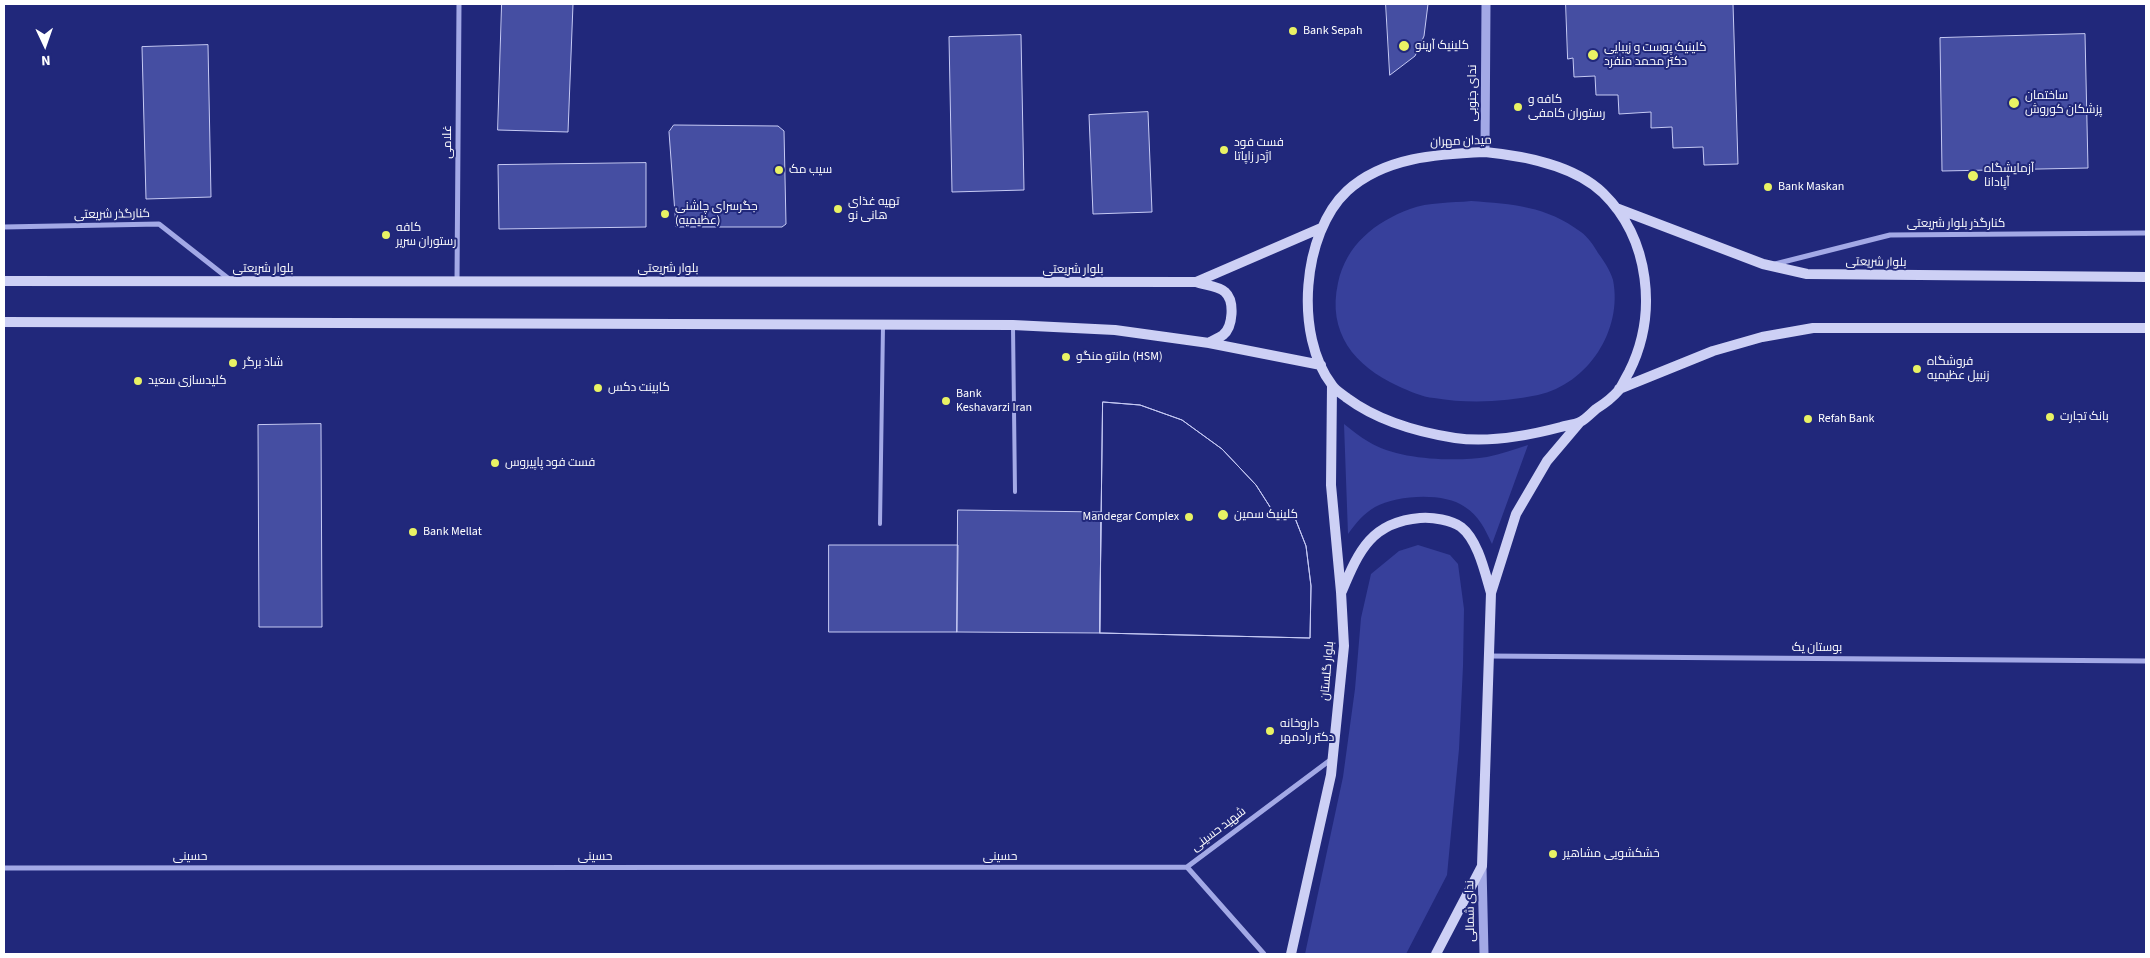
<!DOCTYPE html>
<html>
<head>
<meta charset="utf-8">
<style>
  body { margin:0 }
  #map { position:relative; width:2150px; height:958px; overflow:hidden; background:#21287b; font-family:"Source Sans 3",sans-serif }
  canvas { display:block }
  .frame { position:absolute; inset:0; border:5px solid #fff; pointer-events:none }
  .north { position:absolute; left:20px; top:20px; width:50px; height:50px; -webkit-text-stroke:4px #21287b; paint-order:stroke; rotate:177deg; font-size:14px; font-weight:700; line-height:20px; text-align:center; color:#fff }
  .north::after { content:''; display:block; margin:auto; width:18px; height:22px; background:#fff; clip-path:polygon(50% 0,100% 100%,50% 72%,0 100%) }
</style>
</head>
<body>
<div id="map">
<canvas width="2150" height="958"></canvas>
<div class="frame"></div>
<div class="north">N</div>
</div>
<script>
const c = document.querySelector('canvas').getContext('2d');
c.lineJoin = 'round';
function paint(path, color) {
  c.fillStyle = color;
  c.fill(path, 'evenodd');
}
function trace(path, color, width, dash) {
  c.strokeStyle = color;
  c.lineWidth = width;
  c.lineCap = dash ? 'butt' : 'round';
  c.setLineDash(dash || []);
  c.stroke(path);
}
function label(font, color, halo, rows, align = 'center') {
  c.font = font + ' "Source Sans 3",Cairo,sans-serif';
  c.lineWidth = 4;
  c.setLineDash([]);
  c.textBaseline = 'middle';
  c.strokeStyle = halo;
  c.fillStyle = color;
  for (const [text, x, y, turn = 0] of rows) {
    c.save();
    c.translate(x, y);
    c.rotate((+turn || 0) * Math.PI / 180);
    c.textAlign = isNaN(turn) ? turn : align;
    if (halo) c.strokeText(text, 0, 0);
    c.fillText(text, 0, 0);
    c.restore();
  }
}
paint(new Path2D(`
  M1471 201C1513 204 1546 206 1581 232 1588 237 1594 246 1598 253 1604 261 1610 270 1613 280 1623 330 1588 384 1538 395 1504 402 1469 404 1434 398 1422 397 1409 391 1398 386 1354 366 1327 332 1338 283 1346 245 1375 222 1410 209 1428 202 1452 203 1471 201Z
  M1344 424C1352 430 1360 437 1369 442 1397 460 1455 462 1487 457 1501 454 1515 449 1528 445L1492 544C1485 529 1479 516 1465 507 1444 492 1397 495 1375 507 1363 514 1356 523 1348 534Z
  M1418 545 1450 555 1458 564 1464 609 1463 666 1459 749 1447 875 1406 954H1305L1343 777 1355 689 1361 618 1371 574 1399 551Z`), '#37409b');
const building = new Path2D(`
  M502 4H573L568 132 498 130Z
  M1386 4H1428L1424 36 1415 56 1390 75Z
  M1566 4H1733L1738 164 1704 165 1703 147 1673 148 1672 127 1651 128V112L1619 114 1618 95H1596L1595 76 1574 77 1573 58 1568 59Z
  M2085 34 2088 168 1942 171 1940 38Z
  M1021 35 1024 190 952 192 949 37Z
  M208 45 211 197 146 199 142 47Z
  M1148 112 1152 212 1093 214 1089 115Z
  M674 125 778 126 784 131 786 224 782 227H676L669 132Z
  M646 163V227L499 229 498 165Z
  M1103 402 1140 405 1182 420 1222 449 1256 485 1279 521 1293 513 1306 546 1311 586 1310 638 1100 633Z
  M1103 402 1140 405 1182 420 1222 449 1256 485 1279 521 1293 513 1306 546 1311 586 1310 638 1100 633Z
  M321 424 322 627H259L258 425Z
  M958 510 1101 512 1100 633 957 632Z
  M829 545H958L957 632H829Z`);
paint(building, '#454ea2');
trace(building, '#c6caf4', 1);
trace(new Path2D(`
  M1013 327 1015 492
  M880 524 883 326`), '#a3a9e6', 4);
trace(new Path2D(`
  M4 227 159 224 229 279
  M1775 264 1890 235 2146 233
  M457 281 459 4
  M1488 656 2146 661
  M1187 867 1333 758
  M1187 867 1264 954
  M4 868 1187 867`), '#a3a9e6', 5);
trace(new Path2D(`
  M1485 152 1486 4
  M1482 866 1484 954`), '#a3a9e6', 9);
trace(new Path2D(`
  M1485 152C1525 156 1574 165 1603 193 1650 239 1658 314 1629 372 1626 377 1623 384 1619 390 1613 397 1604 404 1596 409 1591 413 1586 419 1580 422 1574 425 1567 425 1561 427 1527 436 1490 443 1455 438 1417 432 1378 421 1347 398 1342 394 1335 390 1332 385 1294 336 1302 233 1347 191 1384 157 1438 154 1485 152Z
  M1616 208 1763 264 1807 274 2146 277
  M4 281 1196 282 1321 228
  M1196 282C1204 285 1219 286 1225 292 1235 301 1233 327 1223 335 1219 338 1213 340 1209 343
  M4 322 1013 325 1115 330 1209 343 1321 365
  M1619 389 1713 351 1762 337 1813 328H2146
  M1342 591C1359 550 1372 522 1420 518 1433 517 1451 520 1461 527 1478 540 1485 573 1491 593
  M1291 954 1331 775 1344 646 1341 592 1331 485 1332 386
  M1436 954 1482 866 1491 593 1516 514 1547 461 1580 422`), '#cdd0f5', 10);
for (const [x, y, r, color] of [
  [1293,31,5,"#e9f264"],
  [1404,46,6,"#e9f264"],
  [1593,55,6,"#e9f264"],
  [2014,103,6,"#e9f264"],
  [1518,107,5,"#e9f264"],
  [1224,150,5,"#e9f264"],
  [779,170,5,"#e9f264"],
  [1973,176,6,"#e9f264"],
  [1768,187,5,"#e9f264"],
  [838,209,5,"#e9f264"],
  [665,214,5,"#e9f264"],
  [386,235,5,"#e9f264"],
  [1066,357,5,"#e9f264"],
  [233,363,5,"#e9f264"],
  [1917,369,5,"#e9f264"],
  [138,381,5,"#e9f264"],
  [598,388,5,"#e9f264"],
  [946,401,5,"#e9f264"],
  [2050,417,5,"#e9f264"],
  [1808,419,5,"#e9f264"],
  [495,463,5,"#e9f264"],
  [1223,515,6,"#e9f264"],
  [1189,517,5,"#e9f264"],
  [413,532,5,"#e9f264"],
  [1270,731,5,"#e9f264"],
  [1553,854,5,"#e9f264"]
]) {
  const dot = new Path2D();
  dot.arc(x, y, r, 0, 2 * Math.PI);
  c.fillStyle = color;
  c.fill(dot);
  trace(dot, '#21287b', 2);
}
label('12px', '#fff', '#21287b', [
  ["Bank Sepah",1303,31],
  ["کلینیک آرینو",1415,46],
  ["کلینیک پوست و زیبایی",1604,48],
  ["دکتر محمد منفرد",1604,62],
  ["ساختمان",2025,96],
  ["پزشکان کوروش",2025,110],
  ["کافه و",1528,100],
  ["رستوران کامفی",1528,114],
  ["فست فود",1234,143],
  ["اژدر زاپاتا",1234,157],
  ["آزمایشگاه",1984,169],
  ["آپادانا",1984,183],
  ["سیب مک",789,170],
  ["Bank Maskan",1778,187],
  ["تهیه غذای",848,202],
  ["هانی نو",848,216],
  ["جگرسرای چاشنی",675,207],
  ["(عظیمیه)",675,221],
  ["کافه",396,228],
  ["رستوران سریر",396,242],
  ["مانتو منگو (HSM)",1076,357],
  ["فروشگاه",1927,362],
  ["زنبیل عظیمیه",1927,376],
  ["شاذ برگر",243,363],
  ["کلیدسازی سعید",148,381],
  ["کابینت دکس",608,388],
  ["Bank",956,394],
  ["Keshavarzi Iran",956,408],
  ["بانک تجارت",2060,417],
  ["Refah Bank",1818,419],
  ["فست فود پاپیروس",505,463],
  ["کلینیک سمین",1234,515],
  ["Mandegar Complex",1179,517,"right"],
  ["Bank Mellat",423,532],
  ["داروخانه",1280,724],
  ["دکتر رادمهر",1280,738],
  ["خشکشویی مشاهیر",1563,854]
], 'left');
label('12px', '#fff', '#21287b', [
  ["ندای جنوبی",1473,93,-90],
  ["غلامی",448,142,-90],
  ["میدان مهران",1461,142,-2],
  ["کنارگذر شریعتی",112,215,-1],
  ["کنارگذر بلوار شریعتی",1956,224],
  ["بلوار شریعتی",1876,263,1],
  ["بلوار شریعتی",263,269],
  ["بلوار شریعتی",668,269],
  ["بلوار شریعتی",1073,270],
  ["بوستان یک",1817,648],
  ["بلوار گلستان",1328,671,-85],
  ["شهید حسینی",1219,830,-37],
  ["حسینی",190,857],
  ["حسینی",595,857],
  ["حسینی",1000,857],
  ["ندای شمالی",1471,911,-91]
]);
</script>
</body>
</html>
